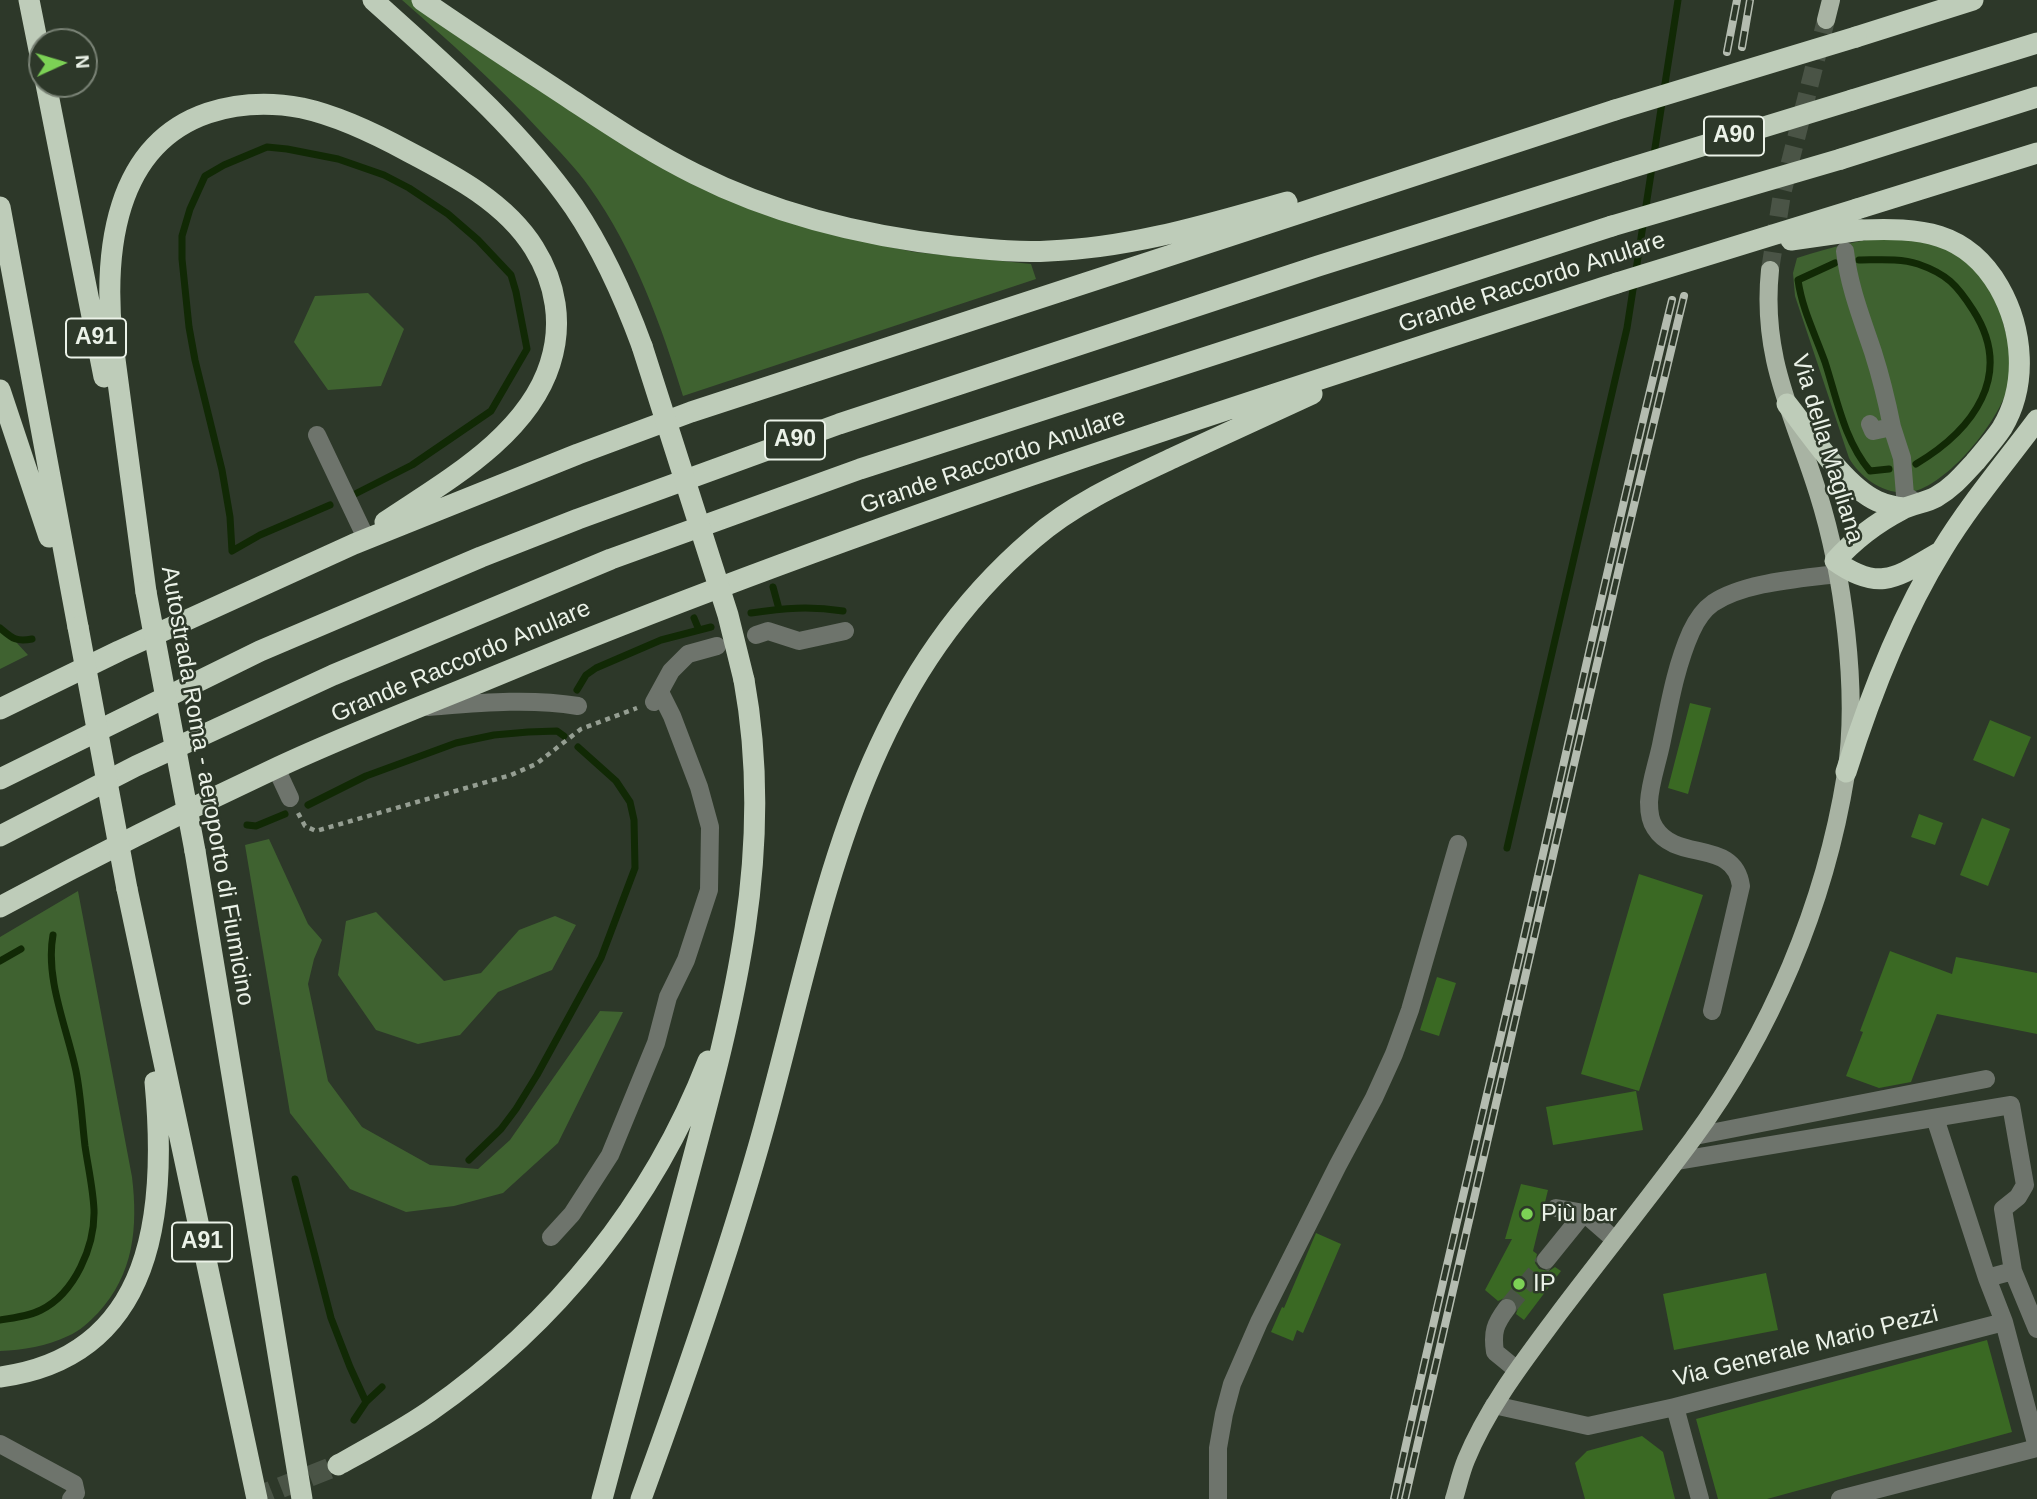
<!DOCTYPE html>
<html>
<head>
<meta charset="utf-8">
<style>
  body { margin:0 }
  #map { position:relative; width:2037px; height:1499px; overflow:hidden; background:#2d3829; font-family:Helvetica,sans-serif }
  canvas { display:block }
  .north { position:absolute; left:28px; top:28px; width:70px; height:70px; box-sizing:border-box; background:#2d3829; border:2px solid #798275; border-radius:50%; rotate:86deg; font-size:19px; font-weight:700; line-height:28px; text-align:center; color:#ebf2e8 }
  .north::after { content:''; display:block; margin:auto; width:24px; height:32px; background:#7cd155; clip-path:polygon(50% 0,100% 100%,50% 72%,0 100%) }
</style>
</head>
<body>
<div id="map">
<canvas width="2037" height="1499"></canvas>
<div class="north">N</div>
</div>
<script>
const c = document.querySelector('canvas').getContext('2d');
c.lineJoin = 'round';
function paint(path, color) {
  c.fillStyle = color;
  c.fill(path, 'evenodd');
}
function trace(path, color, width, dash) {
  c.strokeStyle = color;
  c.lineWidth = width;
  c.lineCap = dash ? 'butt' : 'round';
  c.setLineDash(dash || []);
  c.stroke(path);
}
function label(font, color, halo, rows, align = 'center') {
  c.font = font + ' Helvetica,sans-serif';
  c.lineWidth = 5;
  c.setLineDash([]);
  c.textBaseline = 'middle';
  c.strokeStyle = halo;
  c.fillStyle = color;
  for (const [text, x, y, turn = 0] of rows) {
    c.save();
    c.translate(x, y);
    c.rotate((+turn || 0) * Math.PI / 180);
    c.textAlign = isNaN(turn) ? turn : align;
    if (halo) c.strokeText(text, 0, 0);
    c.fillText(text, 0, 0);
    c.restore();
  }
}
paint(new Path2D(`
  M402 0H412L584 113 862 241 914 252 1031 264 1036 279 683 396C661 324 634 250 590 188 576 168 558 150 541 132 498 85 450 42 402 0Z
  M1903 235C1917 240 1954 248 1964 256 1970 261 1991 284 1996 291 2000 300 2001 313 2003 323 2006 335 2013 351 2013 364 2012 406 1959 473 1921 489 1893 501 1862 481 1849 458L1795 296 1793 273 1797 258C1834 246 1864 239 1903 235Z
  M368 293 404 329 381 386 328 390 294 342 315 296Z
  M0 631 16 642 28 655 0 669Z
  M269 839 308 924 322 940 314 959 308 984 328 1081 362 1127 430 1165 478 1169 510 1140 600 1011 623 1012 558 1143 503 1193 454 1206 406 1212 350 1189 290 1113 245 845Z
  M78 891 132 1177C138 1227 134 1274 98 1313 89 1322 80 1331 68 1336 47 1346 23 1350 0 1351V937Z
  M376 912 444 981 481 973 519 930 555 916 576 925 552 970 498 992 460 1035 418 1044 376 1030 338 975 346 921Z`), '#3f6230');
trace(new Path2D(`
  M1859 260C1877 260 1900 258 1918 264 1947 274 1957 285 1973 310 2015 375 1973 430 1916 464
  M1835 263 1798 280C1802 309 1815 334 1825 362 1837 399 1844 440 1870 471L1889 469
  M330 505 260 535 232 551 230 517 222 470 195 360 189 327 182 259V236L190 209 205 176 224 165 267 147 287 149 338 159 384 175 409 188 448 214 478 240 511 275 516 292 527 349 491 411 412 465 355 494
  M773 587 779 609
  M751 613C784 608 810 606 843 611
  M694 618 699 630
  M0 628C12 638 15 642 32 639
  M577 690 586 675 596 668 661 640 711 627
  M308 805 366 776 456 743 494 735 528 732 557 731 564 736
  M247 825 256 826 285 814
  M1507 848 1627 328 1678 0
  M0 961 21 949
  M469 1160 501 1129 516 1109 537 1075 601 958 635 868 634 820 630 802 616 781 578 747
  M295 1179 331 1318 350 1367 366 1402
  M0 1320C14 1318 29 1316 41 1310 75 1293 95 1246 94 1210 93 1188 88 1167 85 1146 82 1121 81 1096 76 1071 67 1028 45 979 53 935
  M354 1420 366 1402 382 1387`), '#112905', 7);
paint(new Path2D(`
  M1690 703 1711 708 1688 794 1668 788Z
  M1990 720 2031 737 2014 777 1973 760Z
  M1919 814 1943 823 1935 845 1911 837Z
  M1982 818 2010 829 1988 886 1960 875Z
  M1639 874 1703 895 1639 1091 1581 1074Z
  M1890 951 1952 974 1956 957 2037 973V1034L1937 1014 1911 1082 1879 1088 1846 1076 1863 1032 1860 1031Z
  M1437 977 1456 983 1439 1036 1420 1030Z
  M1636 1091 1643 1130 1553 1145 1546 1107Z
  M1521 1184 1548 1190 1533 1251 1537 1254 1535 1263 1539 1269 1549 1271 1555 1267 1561 1271 1524 1320 1516 1314 1518 1308 1514 1299 1507 1297 1498 1301 1485 1290 1512 1239H1505Z
  M1316 1233 1341 1244 1303 1333 1297 1330 1293 1341 1271 1332 1282 1307 1284 1308Z
  M1766 1273 1778 1330 1674 1350 1663 1294Z
  M1987 1340 2012 1432 1767 1499H1718L1696 1419Z
  M1642 1436 1663 1452 1675 1499H1585L1575 1463 1587 1451Z`), '#3a6923');
trace(new Path2D(`
  M1507 1308 1546 1260`), '#4a5446', 18, [18, 9]);
trace(new Path2D(`
  M1770 270 1782 194 1826 20`), '#4a5446', 18, [18, 9]);
trace(new Path2D(`
  M252 1499 338 1465`), '#4a5446', 21, [21, 10]);
trace(new Path2D(`
  M298 813 305 826 316 831 511 775 536 764 581 729 637 708`), '#959e92', 4.5, [5, 5]);
trace(new Path2D(`
  M1845 251C1849 287 1862 319 1873 352 1881 377 1887 402 1892 427
  M1870 424 1873 431 1892 427 1902 458 1905 495 1919 504
  M317 435 365 536
  M756 635 768 631 799 641 845 631
  M654 702 671 671 688 654 717 646
  M428 707C479 703 528 698 578 706
  M276 768 290 798
  M1712 1011 1741 886C1734 838 1677 863 1655 828 1650 821 1649 810 1649 802 1650 783 1657 764 1661 745 1669 707 1675 668 1691 632 1696 621 1703 610 1713 603 1745 582 1799 579 1837 574
  M1935 1118 1987 1278 2004 1322
  M1695 1136 1986 1079
  M1676 1161 2011 1105 2025 1185 2018 1197 2003 1209 2013 1271 1987 1278
  M1556 1208 1584 1213
  M551 1237 572 1214 610 1155 656 1043 668 997 686 960 709 890 710 827 699 787 672 716 660 692
  M1546 1260 1584 1213 1615 1240
  M2013 1271 2037 1329
  M1507 1308C1495 1324 1492 1332 1495 1352L1517 1370
  M1494 1405 1588 1426 1675 1407 2004 1322 2037 1447
  M1675 1407 1700 1499
  M0 1444 74 1484 76 1493 71 1499
  M1218 1499V1448L1224 1414 1232 1384 1259 1322 1338 1165 1374 1098 1394 1054 1410 1010 1458 844
  M1840 1499 2037 1448`), '#6e746c', 18);
trace(new Path2D(`
  M1826 20 1831 0
  M1454 1499C1458 1486 1461 1472 1466 1460 1488 1406 1526 1358 1560 1312 1604 1254 1649 1198 1692 1140 1771 1033 1825 905 1846 774 1859 692 1843 572 1818 493 1793 413 1761 358 1770 270`), '#a8b3a3', 18);
trace(new Path2D(`
  M29 0 42 65
  M373 0C444 64 518 127 574 207 603 250 624 297 642 346
  M422 0C471 34 522 67 572 100 612 126 652 153 695 174 776 215 864 236 954 246 985 249 1017 253 1049 251 1131 248 1209 224 1287 202
  M1856 37 1973 0
  M46 84 104 377
  M1852 100 2037 43
  M1841 159 2037 97
  M0 207 78 627
  M1857 209 2037 153
  M1861 230C1919 228 1966 230 1999 287 2023 329 2028 385 2002 428 1994 440 1984 451 1975 462 1963 475 1952 488 1936 497 1925 503 1912 504 1901 510 1876 523 1854 540 1835 561 1880 593 1897 577 1940 552
  M0 390 49 537
  M1787 404C1810 433 1844 486 1877 501 1886 505 1895 507 1904 508
  M146 592 112 337C104 252 114 145 208 113 239 103 270 102 302 108 339 116 376 134 409 152 455 176 506 203 534 248 556 283 563 324 550 364 527 437 444 482 385 522
  M0 709 119 651 354 544 578 454 691 412 1615 110
  M1846 772C1870 696 1900 618 1942 550 1970 504 2005 463 2037 420
  M0 779 260 651 481 557 578 519 839 424 1318 266 1617 172
  M0 836 136 766 333 675 611 559 860 469 1612 226
  M195 851 302 1499
  M127 889 257 1499
  M0 907C89 859 180 813 272 770 346 735 423 706 498 675 863 524 1241 404 1617 283
  M0 1377C156 1356 167 1209 155 1082
  M338 1465C369 1448 401 1431 430 1411 555 1324 653 1203 708 1061
  M602 1499C631 1393 659 1287 687 1181 732 1013 776 855 744 680
  M641 1499C686 1376 729 1253 764 1127 824 911 852 694 1033 539 1074 503 1126 480 1175 457 1221 436 1267 415 1312 394`), '#beccb9', 21);
const rail = new Path2D(`
  M1742 47 1750 0
  M1727 52 1737 0
  M1394 1499C1433 1320 1476 1141 1518 963 1569 742 1618 520 1672 300
  M1405 1499 1621 560 1684 296`);
trace(rail, '#b4bcb0', 8);
trace(rail, '#2d3829', 5, [16]);
trace(new Path2D(`
  M1615 110 1856 37
  M1617 172 1852 100
  M1612 226 1841 159
  M1791 240 1861 230
  M1617 283 1857 209
  M642 346 728 615 744 680
  M146 592 195 851
  M78 627 127 889`), '#beccb9', 21);
for (const [x, y, r, color] of [
  [1527,1214,7,"#7cd155"],
  [1519,1284,7,"#7cd155"]
]) {
  const dot = new Path2D();
  dot.arc(x, y, r, 0, 2 * Math.PI);
  c.fillStyle = color;
  c.fill(dot);
  trace(dot, '#2d3829', 2.5);
}
for (const [x, y, w] of [
  [1734,136,60],
  [96,338,60],
  [795,440,60],
  [202,1242,60]
]) {
  const box = new Path2D();
  box.roundRect(x - w / 2, y - 19.5, w, 39, 5);
  c.fillStyle = '#2d3829';
  c.fill(box);
  trace(box, '#ebf2e8', 2);
}
label('bold 23px', '#ebf2e8', null, [
  ["A90",1734,136],
  ["A91",96,338],
  ["A90",795,440],
  ["A91",202,1242]
]);
label('24px', '#ebf2e8', '#2d3829', [
  ["Grande Raccordo Anulare",1532,283,-18],
  ["Via della Magliana",1827,449,73],
  ["Grande Raccordo Anulare",993,462,-19],
  ["Grande Raccordo Anulare",461,662,-23],
  ["Autostrada Roma - aeroporto di Fiumicino",207,786,80],
  ["Via Generale Mario Pezzi",1806,1347,-14]
]);
label('24px', '#ebf2e8', '#2d3829', [
  ["Più bar",1541,1214],
  ["IP",1533,1284]
], 'left');
</script>
</body>
</html>
